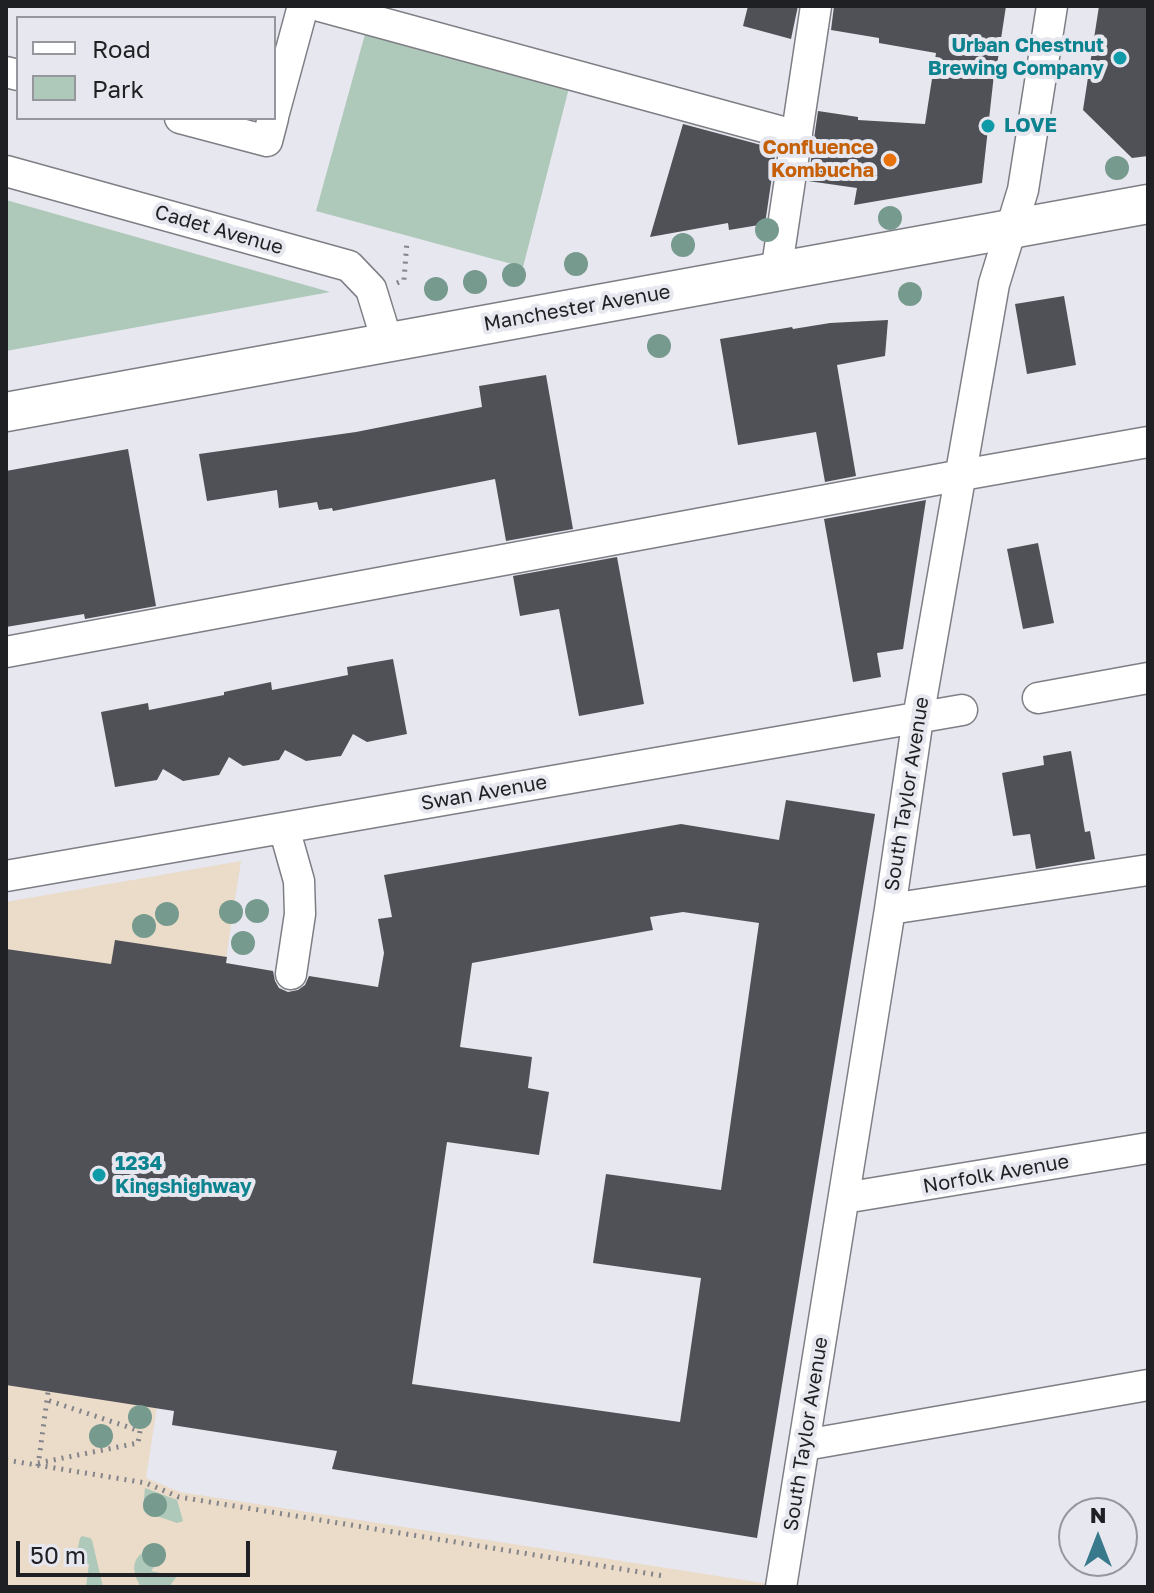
<!DOCTYPE html>
<html>
<head>
<meta charset="utf-8">
<style>
  body { margin:0 }
  #map { position:relative; width:1154px; height:1593px; overflow:hidden; background:#e6e7ef; font-family:"Golos Text",sans-serif }
  canvas { display:block }
  .frame { position:absolute; inset:0; border:8px solid #1f2023; pointer-events:none }
  .legend { position:absolute; left:16px; top:16px; width:260px; height:104px; box-sizing:border-box; background:#e6e7ef; border:2px solid #96979d; margin:0; padding:10px 14px; list-style:none; font-size:24px; color:#1f2023 }
  .legend li { display:flex; align-items:center; gap:16px; height:40px }
  .legend b { width:40px; border:2px solid #96979d }
  .north { position:absolute; left:1058px; top:1497px; width:80px; height:80px; box-sizing:border-box; background:#e6e7ef; border:2px solid #96979d; border-radius:50%; rotate:0deg; font-size:22px; font-weight:700; line-height:32px; text-align:center; color:#1f2023 }
  .north::after { content:''; display:block; margin:auto; width:28px; height:36px; background:#38798b; clip-path:polygon(50% 0,100% 100%,50% 72%,0 100%) }
  .scale { position:absolute; left:16px; top:1541px; width:234px; height:36px; box-sizing:border-box; border:4px solid #1f2023; border-top:0; padding-left:10px; font-size:24px; line-height:28px; white-space:nowrap; color:#1f2023; -webkit-text-stroke:6px #e6e7ef; paint-order:stroke }
</style>
</head>
<body>
<div id="map">
<canvas width="1154" height="1593"></canvas>
<div class="frame"></div>
<ul class="legend">
<li><b style="height:10px;background:#fff"></b>Road</li>
<li><b style="height:22px;background:#aec8b9"></b>Park</li>
</ul>
<div class="north">N</div>
<div class="scale">50 m</div>
</div>
<script>
const c = document.querySelector('canvas').getContext('2d');
c.lineJoin = 'round';
function paint(path, color) {
  c.fillStyle = color;
  c.fill(path, 'evenodd');
}
function trace(path, color, width, dash) {
  c.strokeStyle = color;
  c.lineWidth = width;
  c.lineCap = dash ? 'butt' : 'round';
  c.setLineDash(dash || []);
  c.stroke(path);
}
function label(font, color, halo, rows, align = 'center') {
  c.font = font + ' "Golos Text",sans-serif';
  c.lineWidth = 8;
  c.setLineDash([]);
  c.textBaseline = 'middle';
  c.strokeStyle = halo;
  c.fillStyle = color;
  for (const [text, x, y, turn = 0] of rows) {
    c.save();
    c.translate(x, y);
    c.rotate((+turn || 0) * Math.PI / 180);
    c.textAlign = isNaN(turn) ? turn : align;
    if (halo) c.strokeText(text, 0, 0);
    c.fillText(text, 0, 0);
    c.restore();
  }
}
paint(new Path2D(`
  M241 861 146 1478 180 1492 769 1584 768 1587H6V902Z`), '#ebdbc9');
paint(new Path2D(`
  M367 27 570 84 523 267 316 211Z
  M6 200 330 292 6 351Z
  M145 1488 177 1500 183 1521 177 1523 145 1512 143 1509Z
  M82 1536 90 1538 92 1540 103 1587H86L89 1564 75 1562 80 1538Z
  M158 1547 165 1552 151 1571 177 1576 169 1587H141C128 1566 134 1552 158 1547Z`), '#aec8b9');
paint(new Path2D(`
  M748 6H798L791 39 743 26Z
  M834 6H1006L997 65H995L982 183 854 205 857 188 808 181 818 111 858 117V120L925 124 936 53 879 43V38L831 30Z
  M1099 6H1148V156L1132 158 1083 110Z
  M683 124 776 149 765 224 729 230 728 223 650 237Z
  M1064 296 1076 365 1027 374 1015 304Z
  M888 320 885 356 837 365 856 476 825 482 816 432 738 445 720 339 792 327 793 329 830 323Z
  M546 375 573 529 506 541 495 479 333 511 332 508 319 510 317 502 279 508 277 490 207 501 199 454 356 432 482 407 479 386Z
  M128 449 156 606 85 619 84 614 6 627V471Z
  M926 500 903 649 877 653 881 677 853 682 824 519Z
  M1038 543 1054 623 1023 629 1007 549Z
  M617 557 644 704 579 716 559 609 520 616 513 576Z
  M393 659 407 734 367 742 353 734 341 756 306 761 285 750 279 760 243 766 229 757 219 775 183 781 163 769 157 780 115 787 101 712 148 703 149 710 224 695V692L271 682 272 690 348 675 347 667Z
  M1071 751 1085 832 1090 831 1095 859 1036 869 1030 834 1013 836 1002 773 1044 765 1043 756Z
  M786 800 875 814 757 1538 332 1469 337 1451 172 1425 174 1411 6 1385V949L111 964 115 940 227 957 226 963 273 971 275 981 279 988 288 992 298 990 305 985 309 976 378 987 384 953 378 919 392 917 384 875 681 824 779 840ZM683 912 759 923 721 1190 606 1174 593 1263 701 1278 680 1422 412 1384 447 1142 539 1155 549 1092 528 1088 532 1057 460 1047 472 963 653 930 650 917Z`), '#505157');
const minor = new Path2D(`
  M320 6 797 136
  M6 72 18 75
  M274 113 303 6
  M180 118 267 141 273 118
  M6 171 349 266 371 289 387 341
  M776 273 816 6
  M6 652 962 475 1148 442
  M1038 698 1148 678
  M284 828 299 881 300 914 291 974
  M6 876 962 710
  M890 909 1148 870
  M844 1198 1148 1148
  M805 1445 1148 1385
  M781 1587 890 909 918 718 994 284 1023 190 1052 6`);
const major = new Path2D(`
  M6 412 1148 204`);
trace(minor, '#7e7e85', 33);
trace(major, '#7e7e85', 41);
trace(new Path2D(`
  M397 283 404 280 407 241
  M6 1460 146 1483 179 1497 664 1576
  M38 1463 138 1443 140 1431 47 1400
  M38 1466 48 1392`), '#838489', 5, [2, 6]);
trace(minor, '#fff', 30);
trace(major, '#fff', 38);
c.fillStyle = '#769a8e';
for (const [x, y] of [
  [1117,168],
  [890,218],
  [767,230],
  [683,245],
  [576,264],
  [514,275],
  [475,282],
  [436,289],
  [910,294],
  [659,346],
  [257,911],
  [231,912],
  [167,914],
  [144,926],
  [243,943],
  [140,1417],
  [101,1436],
  [155,1505],
  [154,1555]
]) {
  c.beginPath();
  c.arc(x, y, 12, 0, 2 * Math.PI);
  c.fill();
}
for (const [x, y, r, color] of [
  [1120,58,8,"#0f9aa8"],
  [988,126,8,"#0f9aa8"],
  [890,160,8,"#e8710a"],
  [99,1175,8,"#0f9aa8"]
]) {
  const dot = new Path2D();
  dot.arc(x, y, r, 0, 2 * Math.PI);
  c.fillStyle = color;
  c.fill(dot);
  trace(dot, '#e6e7ef', 3);
}
label('bold 20px', '#0d838f', '#e6e7ef', [
  ["Urban Chestnut",1104,46,"right"],
  ["Brewing Company",1104,69,"right"],
  ["LOVE",1004,126],
  ["1234",115,1164],
  ["Kingshighway",115,1187]
], 'left');
label('bold 20px', '#c56008', '#e6e7ef', [
  ["Confluence",874,148],
  ["Kombucha",874,171]
], 'right');
label('20px', '#1f2023', '#e6e7ef', [
  ["Cadet Avenue",219,230,16],
  ["Manchester Avenue",577,308,-10],
  ["Swan Avenue",484,793,-10],
  ["South Taylor Avenue",907,794,-81],
  ["Norfolk Avenue",996,1174,-10],
  ["South Taylor Avenue",806,1434,-81]
]);
</script>
</body>
</html>
